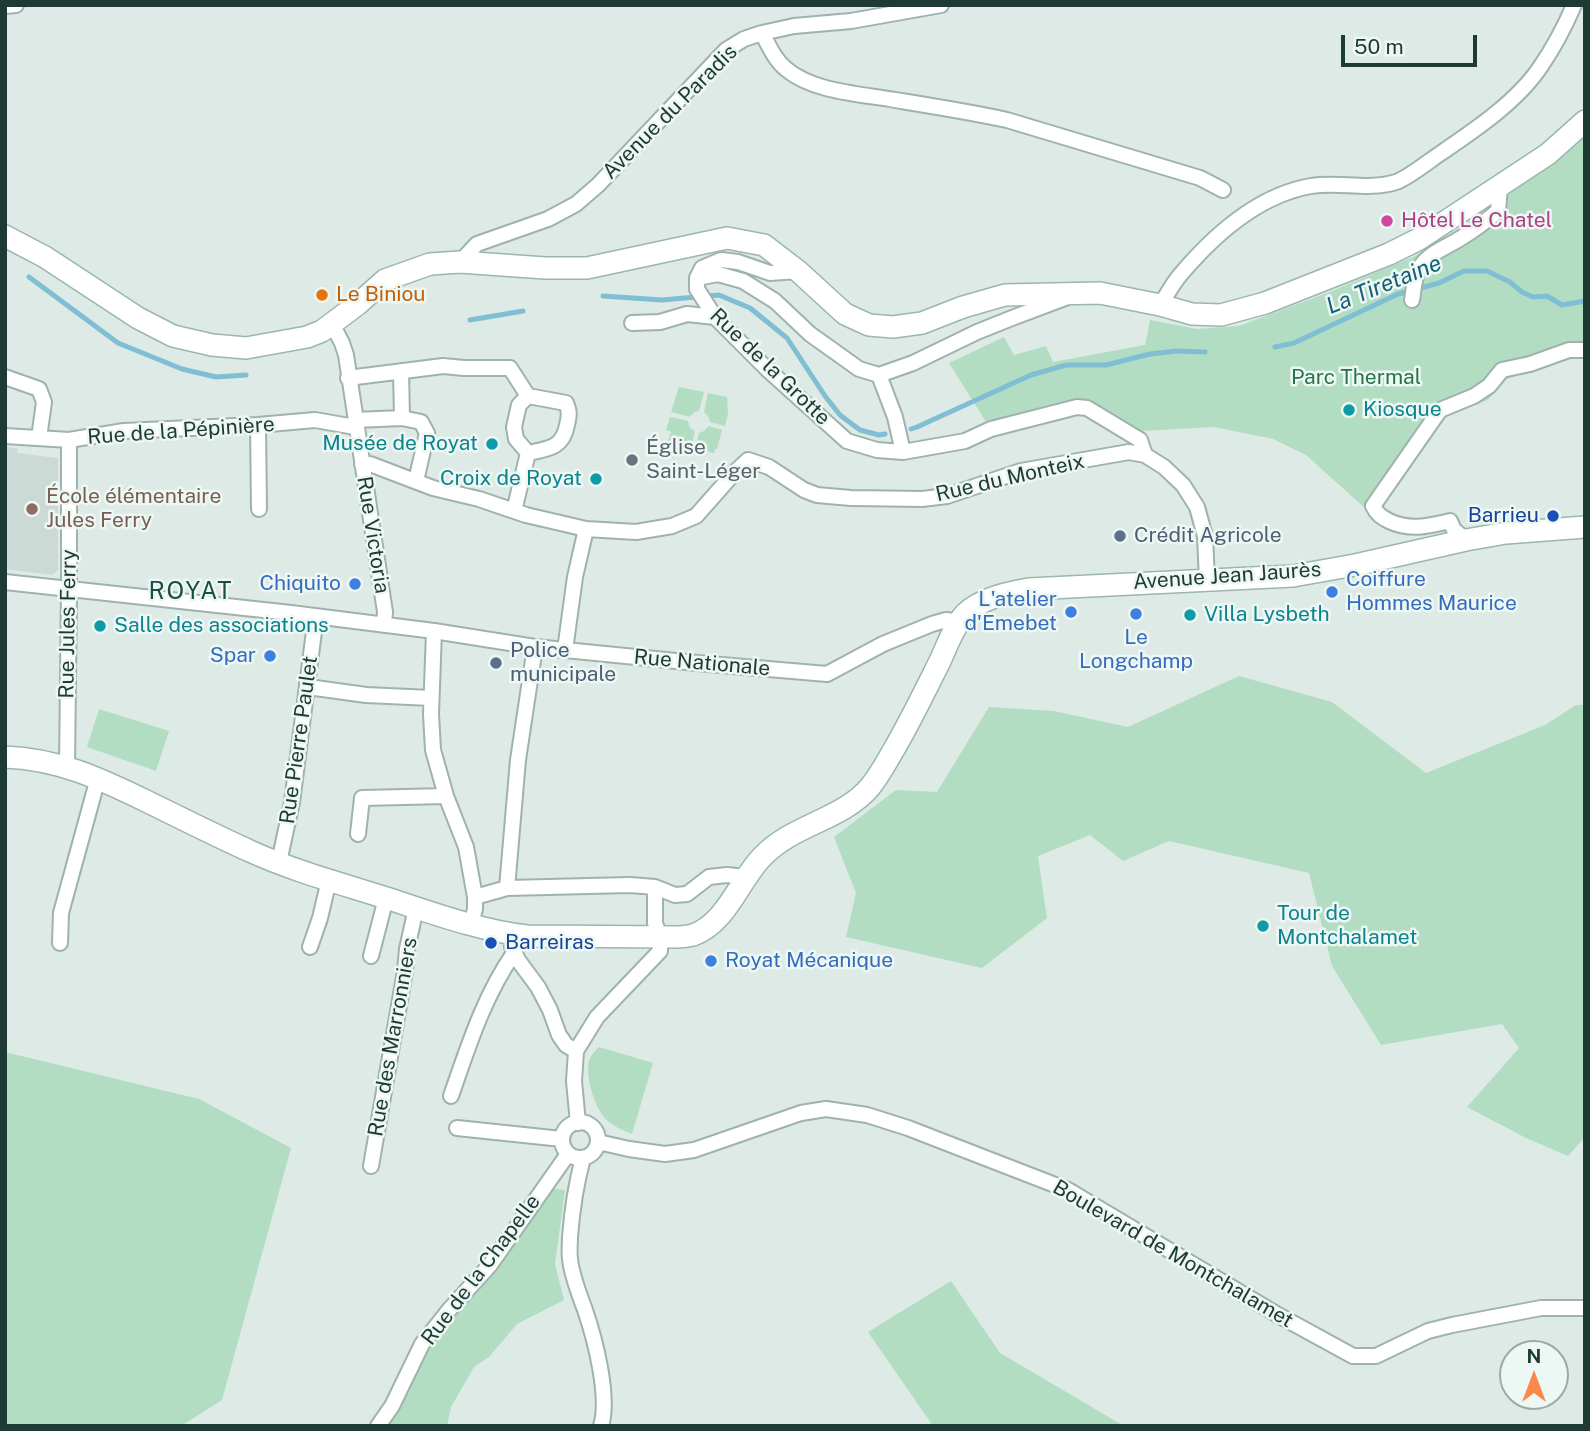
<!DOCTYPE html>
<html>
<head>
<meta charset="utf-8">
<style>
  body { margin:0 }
  #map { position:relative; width:1590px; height:1431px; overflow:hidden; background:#ddeae5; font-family:"Public Sans",sans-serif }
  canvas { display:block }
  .frame { position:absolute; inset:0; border:7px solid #1e3a35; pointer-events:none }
  .north { position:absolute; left:1499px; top:1340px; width:70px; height:70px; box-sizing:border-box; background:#edf7f3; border:2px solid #9aaba7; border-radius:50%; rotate:0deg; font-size:19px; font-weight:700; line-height:28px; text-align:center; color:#1e3a35 }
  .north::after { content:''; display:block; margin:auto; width:24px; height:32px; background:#fb874a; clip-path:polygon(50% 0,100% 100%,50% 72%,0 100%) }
  .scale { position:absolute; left:1341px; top:35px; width:136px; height:32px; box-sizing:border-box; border:4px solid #1e3a35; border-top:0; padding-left:9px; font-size:21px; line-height:24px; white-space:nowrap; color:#1e3a35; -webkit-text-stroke:5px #edf7f3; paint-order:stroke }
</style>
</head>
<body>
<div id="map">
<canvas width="1590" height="1431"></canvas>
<div class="frame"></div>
<div class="north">N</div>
<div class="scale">50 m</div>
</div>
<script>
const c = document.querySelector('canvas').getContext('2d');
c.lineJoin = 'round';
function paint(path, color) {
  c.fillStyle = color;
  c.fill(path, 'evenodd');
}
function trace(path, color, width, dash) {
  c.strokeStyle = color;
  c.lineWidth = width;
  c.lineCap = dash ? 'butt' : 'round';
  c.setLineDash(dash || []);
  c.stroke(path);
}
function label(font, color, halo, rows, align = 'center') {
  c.font = font + ' "Public Sans",sans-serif';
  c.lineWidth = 5;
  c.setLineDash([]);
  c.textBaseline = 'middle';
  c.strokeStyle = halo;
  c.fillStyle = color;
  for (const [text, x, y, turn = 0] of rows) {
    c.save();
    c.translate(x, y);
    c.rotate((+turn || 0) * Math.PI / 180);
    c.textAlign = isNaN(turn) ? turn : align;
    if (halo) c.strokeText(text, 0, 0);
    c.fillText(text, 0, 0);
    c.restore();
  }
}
paint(new Path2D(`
  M5 447 17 448V453L58 458V570L52 575 5 569Z`), '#cbdad4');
paint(new Path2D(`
  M1585 128V359L1570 358 1507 379 1488 400 1443 415 1378 502 1366 509 1306 455 1273 439 1214 427 1141 431 1098 407 1080 399 1056 403 986 422 949 363 1004 337 1014 355 1046 346 1053 362 1145 345 1150 320 1197 329 1239 326 1327 293 1413 257 1497 205Z
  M679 387 704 392 699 411 694 412 690 417 671 412Z
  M708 393 727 397 728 414 725 426 710 422 708 416 704 412Z
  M670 417 688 421 690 428 695 431 690 451 667 446 671 432 666 430Z
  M709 426 722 430 717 449H715L714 453 706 451 705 455 694 452 699 433 704 431Z
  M1239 676 1332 702 1426 773 1545 725 1576 705H1585V1137L1568 1156 1526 1138 1467 1107 1519 1048 1502 1024 1381 1045 1332 966 1309 873 1169 841 1123 861 1090 835 1038 856 1047 918 982 968 846 937 856 893 834 837 896 790 937 792 989 707 1054 711 1128 727Z
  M99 709 169 731 156 771 87 747Z
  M599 1047 653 1063 632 1134C622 1130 610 1125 603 1116 594 1104 585 1075 589 1061 591 1055 595 1051 599 1047Z
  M5 1052 199 1099 291 1148 222 1400 181 1426H5Z
  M550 1188 565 1190 555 1264 564 1300 517 1324 489 1357 474 1367 451 1407 447 1426H387L421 1357 500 1263Z
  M951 1281 1000 1353 1124 1426H929L931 1423 868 1332Z`), '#b3ddc3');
trace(new Path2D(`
  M29 277 118 343 182 369 216 377 246 375
  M603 296 662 300 719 295 750 308 787 338 825 396 840 415 860 430 879 435 885 434
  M470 320 523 311
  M1275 347 1294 343 1398 294 1439 283 1464 271H1487L1510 282 1522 292 1533 297 1547 296 1562 305 1585 301
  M911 429 917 427 1031 375 1066 365H1106L1150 354 1177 351 1205 352`), '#80bed4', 5);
const street = new Path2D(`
  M5 6 16 5
  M762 33C769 46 775 60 786 69 813 92 861 94 895 100 932 106 970 112 1007 120L1200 178 1223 190
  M460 262 477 244 548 219 576 204 598 185 726 50 744 39 762 33 794 26 851 21 941 5
  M697 278V289L715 317 767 369 847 441 877 450 903 452 965 441 991 429 1077 407 1087 408 1140 440 1145 455 1164 467 1183 485 1197 507 1205 536 1207 580
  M697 278 718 274 743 281 775 301 810 334 859 369 879 375 913 363 977 332 1012 318 1065 298
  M697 278 702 268 721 260 738 262 770 273 798 271
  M1412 300C1414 289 1414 276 1420 267 1429 253 1447 247 1461 238 1474 230 1486 221 1498 211L1500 187
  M1160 305C1167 295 1173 283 1181 274 1214 235 1259 195 1311 186 1339 181 1368 191 1396 182 1408 178 1429 161 1441 153 1475 130 1518 101 1541 66 1554 47 1565 26 1574 5
  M632 323 660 322 687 314 715 317
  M332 324 342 343 346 355 385 612 384 625
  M401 371 402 418
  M879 375 895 417 903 452
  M5 377 39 389 44 402 39 438
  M348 378 443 366 464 368H510L528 396 566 403C570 412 569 416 567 425 563 448 548 449 528 453
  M355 420 402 418 421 422 427 433 416 481
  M258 425 259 509
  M5 436 69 440 124 431 258 425 315 420 355 427
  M362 464H370L433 488 479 499 526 515 586 529 636 532 672 526 696 516 734 473 748 460 769 467 804 490 817 495 851 498 922 499 947 496 1021 471 1129 452 1145 455
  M514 511 528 453 516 439 514 427 519 405 528 396
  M1466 540 1454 530 1450 521C1429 526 1410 531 1389 521 1381 517 1377 514 1373 506L1440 410 1474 396 1489 386 1502 370 1530 364 1569 350H1585
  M5 582 291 613 434 631 535 647 686 662 827 674 883 644 932 624 946 620 959 622
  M434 631 431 714 433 750 446 796 466 847 475 897V909L471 924
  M565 650 575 577 586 529
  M308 687 366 695 431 698
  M67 766 69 590V440
  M358 834 362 798 446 796
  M279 862 292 802 316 616
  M507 888 518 760 535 647
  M475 897 507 888 630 885 655 887 675 895 687 894 709 877 727 875 746 877
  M60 943 61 913 98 778
  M310 947 320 918 329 880
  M512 947 518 960 538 987 550 1010 559 1035 566 1045 576 1051
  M371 956 386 898
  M451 1096C468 1047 484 996 514 953
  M562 1140a18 18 0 1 1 36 0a18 18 0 1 1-36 0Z
  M578 1123 574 1081 576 1051 597 1017 660 951V937L655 923V887
  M457 1128 562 1139
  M598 1142 629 1149 665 1154 694 1150 801 1113 826 1109 867 1115 908 1128 1068 1190 1278 1315 1353 1356H1376L1428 1331 1452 1325 1541 1308H1585
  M583 1158C576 1184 572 1210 570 1237 570 1244 569 1252 570 1259 572 1277 579 1293 585 1310 595 1339 610 1397 601 1426
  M371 1166 405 971 407 949 416 908
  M378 1426 392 1406 422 1344 449 1310 490 1265 568 1154`);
const secondary = new Path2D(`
  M5 236 45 257 138 318 173 336 212 345 246 348 307 337 322 331 358 304 385 280 430 264 460 262 545 268H587L727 238 764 245 798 271 845 314 869 325 893 327 922 323 963 307 1005 295 1100 293 1160 305 1192 314 1221 315 1265 303 1389 254 1419 239 1548 154 1585 121
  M5 757C58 759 99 778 146 801 181 818 216 836 252 852 294 871 339 883 383 897 430 912 477 930 527 936L677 937C682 937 688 936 693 935 727 923 739 880 763 856 794 824 842 820 870 787 879 776 886 763 893 751 910 722 925 691 940 661 947 646 954 626 965 614 981 598 1008 593 1029 589L1293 576 1355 565 1466 540 1506 533 1585 527`);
trace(street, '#a0b2ad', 18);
trace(secondary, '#9bb6af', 24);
trace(street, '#fff', 14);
trace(secondary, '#fff', 21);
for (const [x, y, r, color] of [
  [1387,221,7,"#d1479c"],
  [322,295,7,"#e8710a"],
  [1349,410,7,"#0f9aa8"],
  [492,444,7,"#0f9aa8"],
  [632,460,7,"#6b7280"],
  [596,479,7,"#0f9aa8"],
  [32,509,7,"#8d6e63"],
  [1553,516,7,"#1a4fb4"],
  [1120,536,7,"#5c6f8a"],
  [355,584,7,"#3f7fe0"],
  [1332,592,7,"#3f7fe0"],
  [1071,612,7,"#3f7fe0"],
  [1136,614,7,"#3f7fe0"],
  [1190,615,7,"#0f9aa8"],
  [100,626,7,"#0f9aa8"],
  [270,656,7,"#3f7fe0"],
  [496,663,7,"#5c6f8a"],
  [1263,926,7,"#0f9aa8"],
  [491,943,7,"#1a4fb4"],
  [711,961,7,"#3f7fe0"]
]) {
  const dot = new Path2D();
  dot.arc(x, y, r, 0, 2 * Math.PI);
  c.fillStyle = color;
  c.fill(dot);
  trace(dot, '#edf7f3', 2.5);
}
label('21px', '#1e3a35', '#edf7f3', [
  ["Avenue du Paradis",670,112,-45],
  ["Rue de la Grotte",770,367,44],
  ["Rue de la Pépinière",181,431,-4],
  ["Rue du Monteix",1010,478,-13],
  ["Rue Victoria",373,535,81],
  ["Avenue Jean Jaurès",1227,576,-4],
  ["Rue Jules Ferry",68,624,-89],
  ["Rue Nationale",702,663,5],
  ["Rue Pierre Paulet",299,740,-82],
  ["Rue des Marronniers",393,1037,-80],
  ["Boulevard de Montchalamet",1173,1254,30],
  ["Rue de la Chapelle",481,1270,-53]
]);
label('21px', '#b23c85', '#edf7f3', [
  ["Hôtel Le Chatel",1401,221]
], 'left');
label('21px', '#c56008', '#edf7f3', [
  ["Le Biniou",336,295]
], 'left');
label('21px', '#26734b', '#edf7f3', [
  ["Parc Thermal",1356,378]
]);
label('21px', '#0d838f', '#edf7f3', [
  ["Kiosque",1363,410],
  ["Musée de Royat",478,444,"right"],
  ["Croix de Royat",582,479,"right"],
  ["Villa Lysbeth",1204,615],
  ["Salle des associations",114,626],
  ["Tour de",1277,914],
  ["Montchalamet",1277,938]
], 'left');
label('21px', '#5b616d', '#edf7f3', [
  ["Église",646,448],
  ["Saint-Léger",646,472]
], 'left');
label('21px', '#785e54', '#edf7f3', [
  ["École élémentaire",46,497],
  ["Jules Ferry",46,521]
], 'left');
label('21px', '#164399', '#edf7f3', [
  ["Barrieu",1539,516],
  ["Barreiras",505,943,"left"]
], 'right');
label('21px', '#4e5e75', '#edf7f3', [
  ["Crédit Agricole",1134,536],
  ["Police",510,651],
  ["municipale",510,675]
], 'left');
label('21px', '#366cbe', '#edf7f3', [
  ["Coiffure",1346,580,"left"],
  ["Hommes Maurice",1346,604,"left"],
  ["Chiquito",341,584],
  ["L'atelier",1057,600],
  ["d'Emebet",1057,624],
  ["Le",1136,638,"center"],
  ["Longchamp",1136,662,"center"],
  ["Spar",256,656],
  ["Royat Mécanique",725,961,"left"]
], 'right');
label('italic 23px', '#155e79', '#edf7f3', [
  ["La Tiretaine",1384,285,-22]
]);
c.letterSpacing = '2px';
label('24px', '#194d45', '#edf7f3', [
  ["ROYAT",191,592]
]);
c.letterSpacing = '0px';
</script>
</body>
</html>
